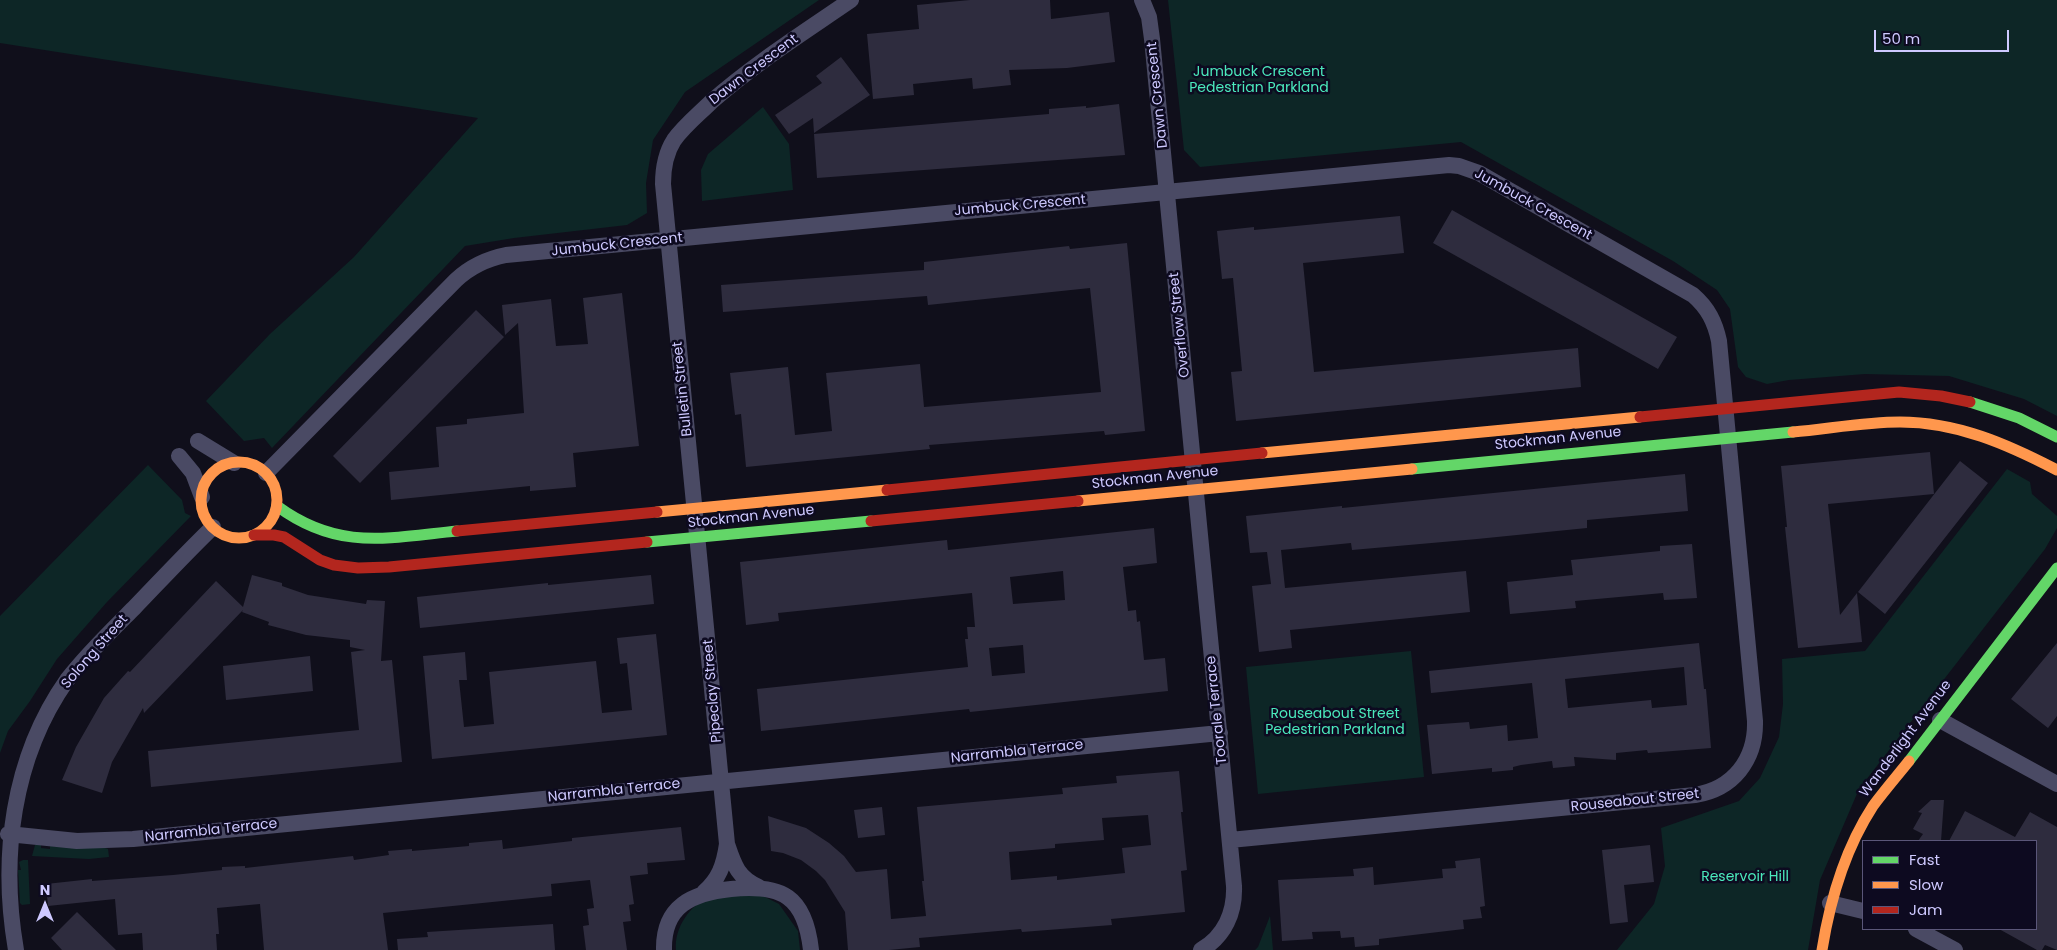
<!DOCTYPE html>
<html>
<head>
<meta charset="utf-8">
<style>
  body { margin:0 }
  #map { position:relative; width:2057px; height:950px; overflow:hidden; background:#100f1b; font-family:Poppins,sans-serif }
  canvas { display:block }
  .legend { position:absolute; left:1862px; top:840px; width:175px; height:90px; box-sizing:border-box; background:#0d0a20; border:1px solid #5a5679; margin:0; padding:6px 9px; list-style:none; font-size:15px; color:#cec9ff }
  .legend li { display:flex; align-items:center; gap:10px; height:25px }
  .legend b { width:25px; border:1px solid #5a5679 }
  .north { position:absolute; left:20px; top:880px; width:50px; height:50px; -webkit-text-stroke:4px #0d0a20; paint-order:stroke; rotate:0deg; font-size:14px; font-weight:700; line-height:20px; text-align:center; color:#cec9ff }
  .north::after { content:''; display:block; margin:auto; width:18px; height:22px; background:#cec9ff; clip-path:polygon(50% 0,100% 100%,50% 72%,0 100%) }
  .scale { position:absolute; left:1874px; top:30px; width:135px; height:22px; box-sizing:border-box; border:2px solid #cec9ff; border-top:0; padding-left:6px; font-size:15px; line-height:18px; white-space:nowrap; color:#cec9ff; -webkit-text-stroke:4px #0d0a20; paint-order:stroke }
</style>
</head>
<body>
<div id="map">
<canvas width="2057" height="950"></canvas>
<ul class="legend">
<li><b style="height:6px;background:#63d668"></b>Fast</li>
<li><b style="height:6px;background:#ff974d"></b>Slow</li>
<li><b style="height:6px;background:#b3261e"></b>Jam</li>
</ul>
<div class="north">N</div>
<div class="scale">50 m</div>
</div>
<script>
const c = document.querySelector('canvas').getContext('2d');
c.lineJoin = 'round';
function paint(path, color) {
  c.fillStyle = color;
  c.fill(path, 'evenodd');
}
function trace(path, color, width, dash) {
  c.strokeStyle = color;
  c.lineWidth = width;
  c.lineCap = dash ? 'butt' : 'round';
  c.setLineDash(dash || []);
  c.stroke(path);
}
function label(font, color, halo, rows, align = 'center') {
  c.font = font + ' Poppins,sans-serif';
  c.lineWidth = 5;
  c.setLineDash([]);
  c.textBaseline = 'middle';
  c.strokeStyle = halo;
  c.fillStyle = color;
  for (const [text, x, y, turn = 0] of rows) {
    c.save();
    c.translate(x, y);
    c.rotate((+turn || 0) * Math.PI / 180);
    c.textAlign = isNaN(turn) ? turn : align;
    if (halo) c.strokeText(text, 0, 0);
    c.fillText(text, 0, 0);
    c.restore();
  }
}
paint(new Path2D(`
  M0 0H819L685 92 653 140 646 183 647 213 627 225 514 238 465 246 272 448 264 438 244 441 206 401 270 334 354 257 478 118 0 43Z
  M1168 0H2057V416L2024 399 1949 376 1865 374 1789 380 1767 384 1746 377 1738 367 1730 309 1717 290 1673 261 1461 142 1200 167 1184 150Z
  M763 107 789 144 793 190 702 201 701 170 708 154Z
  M148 465 182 500 185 513 191 516 107 602 57 659 30 701 8 731 0 753V616Z
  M2007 469 2030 482 2032 494 2057 516V528L2045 549 1859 789 1820 880 1808 950H1617L1654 904 1665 866 1661 828 1739 801 1760 778 1779 737 1783 704 1782 659 1865 651Z
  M1411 651 1424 777 1258 794 1246 667Z
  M35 845H41V848L50 849V846L105 848 108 849 109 857 89 859 32 856Z
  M23 860H28L30 904 22 905 20 903 18 870H21L19 862Z
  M753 891 779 904 798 931 800 950H676C674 928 690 905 710 896 720 892 741 892 753 891Z
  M1270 916 1273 950H1255L1258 947Z`), '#0d2626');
paint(new Path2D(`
  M970 0H1050L1051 19 1109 12 1115 62 1067 68 1009 70 1011 85 973 89 972 78 913 84 914 95 873 99 867 34 919 29 917 5Z
  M841 57 870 95 814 133 813 118 789 134 775 115 822 83 816 76Z
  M1119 104 1125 155 817 178 814 134 1049 114V109L1086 106V108Z
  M1452 210 1677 337 1658 369 1433 243Z
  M1400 216 1404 253 1303 263 1314 372 1578 348 1581 387 1236 421 1231 372 1242 371 1233 278 1222 279 1217 231 1254 227V230Z
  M1127 243 1145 431 1105 435 1104 431 929 445 930 449 746 467 741 414 735 415 730 373 788 367 795 435 832 431 826 373 920 364 924 407 1101 392 1090 288 928 305 927 296 723 312 721 285 924 270V262L1069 246 1070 249Z
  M622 293 639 446 573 453 576 487 530 491V486L391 500 389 472 439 467 436 427 467 424V419L524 413 518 323 505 335 502 305 551 299 556 346 588 344 583 298Z
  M476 310 504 337 360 483 333 456Z
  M1930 452 1934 494 1828 504 1840 615 1857 593 1862 642 1798 648 1785 527H1787L1781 466Z
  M1960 461 1988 483 1885 614 1858 592Z
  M1685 474 1688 511 1587 520V528L1477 539 1352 550 1351 543 1281 550 1285 588 1466 571 1470 612 1290 630 1292 648 1259 652 1252 586 1271 584 1267 552 1250 553 1246 516 1342 506V508Z
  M1154 528 1157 563 1123 567 1128 611 1136 610 1137 622 1140 621 1144 660 1165 658 1168 691 970 712 969 709 761 731 757 689 968 667 965 639H968L967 627H975L972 593 778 613 779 621 746 625 740 562 947 540 948 550ZM1063 571 1065 600 1013 604 1010 577ZM1023 645 1025 673 992 676 989 648Z
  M1692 544 1697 598 1664 600 1663 593 1575 601 1576 608 1510 614 1507 582 1573 575 1571 560 1660 551V546Z
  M252 575 282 583V586L308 595 366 604 367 600 385 601 381 661 392 660 402 762 151 787 148 751 359 730 351 652 365 650 350 647V640L306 635 268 625 269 622 242 612 243 610 144 713 143 708 112 762 102 793 62 780 76 747 104 698 128 671 130 672 216 581 243 607Z
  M651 575 654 604 420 628 417 597 548 583V585Z
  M656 634 667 735 432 759 423 656 465 652 467 680H459L464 727 494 724 489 672 596 661 602 713 632 710 627 663 620 664 617 638Z
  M1699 643 1704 689H1706L1711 748 1648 753 1647 750 1616 753V760L1574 757 1575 766 1553 768 1552 761 1521 765 1513 767V770L1492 772V768L1432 774 1427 725 1469 722 1470 729 1507 725 1508 741 1538 738 1532 683 1431 693 1429 671ZM1684 667 1687 705 1652 708 1651 700 1568 708 1565 679Z
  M2057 643V716L2048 728 2011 699Z
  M310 656 313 691 226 700 223 666Z
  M1179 771 1183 812H1181L1187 870 1181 871 1185 912 1111 919 1112 925 1022 932 1021 929 919 938 920 947 889 950H848L845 912 825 880 816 871 801 860 783 853 771 851 768 816 806 828 829 843 844 856 856 872 887 869 891 919 926 916 922 881H924L917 807 1063 794 1062 788 1117 783 1116 776ZM1148 815 1151 845 1122 848 1125 873 1057 880V876L1011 880 1009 852 1055 848V844L1104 840 1102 818Z
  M1931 800H1944L1941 841H1918L1923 834 1913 829 1922 813 1918 812Z
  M882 807 885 835 858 838 854 810Z
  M1965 811 2015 837 2030 812 2057 827V950L2045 945 2042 950H2037L1999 929H2036V841H1949Z
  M681 827 685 860 647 863 648 874 630 876 634 904 629 905 631 921 623 922 627 950H586L583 926 589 925 587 909 594 908 590 880 551 884 552 896 383 913 388 950H264L260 904 217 908 219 934H216L217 950H143L142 933 118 935 115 899 48 906 46 884 92 879V881L173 875 222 870V867L245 866V868L353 856 354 860 389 855 388 851 412 849V851L469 846V843L502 840 503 849 572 841V838Z
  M1650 845 1654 882 1624 885 1628 922 1610 924 1602 850Z
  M1480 858 1485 906 1480 907 1482 918 1463 920 1464 929 1379 939V945L1355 947 1354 937 1341 938 1340 931 1312 932 1313 939 1282 941 1278 880 1354 876 1353 869 1373 867 1374 885 1443 878 1442 869 1456 868 1455 861Z
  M77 912 116 950H62L51 938Z
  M553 924 555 950H398L397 939 428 937 427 932Z`), '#2e2c3e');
trace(new Path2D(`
  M1142 0 1149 17 1152 39 1234 886C1235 912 1225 936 1201 950
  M198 441 234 463
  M179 456 193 473 202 497
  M266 473 456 280C471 266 486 259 506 255L1449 165 1459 166 1479 173 1693 295C1708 308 1715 322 1719 341L1755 721C1756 760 1733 789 1695 795L1230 840
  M1940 720 2057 784
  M8 834 77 841 133 839 1220 733
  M727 844C734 865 738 878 759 887
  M704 892C719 879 724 865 727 844L663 184C663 169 665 154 674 140 684 126 699 114 711 102 754 64 803 33 851 0
  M1830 903 1863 911
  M1916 929 1955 950
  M16 950C0 858 12 758 67 680 87 654 111 631 134 608 160 581 186 553 213 527
  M664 950C663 906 692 893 731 889 782 884 805 896 811 950`), '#4a4a64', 16);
trace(new Path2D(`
  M1970 402 2019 418 2057 437
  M1412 469 1793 432
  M277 506C338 551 387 538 457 531
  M647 542 871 521
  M1909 761 2057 568`), '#63d668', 11);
trace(new Path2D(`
  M1793 432C1828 429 1865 422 1900 422 1957 422 2007 444 2057 470
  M1262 453 1640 417
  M201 500a38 38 0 1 1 76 0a38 38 0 1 1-76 0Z
  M1078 501 1412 469
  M657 512 887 490
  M1822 950C1830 900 1845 849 1873 806 1884 791 1897 776 1909 761`), '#ff974d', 11);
trace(new Path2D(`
  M1640 417 1899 392 1941 396 1970 402
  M887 490 1262 453
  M871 521 1078 501
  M457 531 657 512
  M254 535H274L284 537 320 560 334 565 358 568 389 567 647 542`), '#b3261e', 11);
label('14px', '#cec9ff', '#0d0a20', [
  ["Dawn Crescent",754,70,-37],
  ["Dawn Crescent",1158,95,-96],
  ["Jumbuck Crescent",1533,205,29],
  ["Jumbuck Crescent",1020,206,-5],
  ["Jumbuck Crescent",617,245,-6],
  ["Overflow Street",1180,325,-96],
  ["Bulletin Street",683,389,-96],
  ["Stockman Avenue",1558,439,-6],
  ["Stockman Avenue",1155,478,-6],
  ["Stockman Avenue",751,517,-6],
  ["Solong Street",95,652,-49],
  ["Pipeclay Street",713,691,-95],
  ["Toorale Terrace",1217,710,-96],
  ["Wanderlight Avenue",1906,739,-53],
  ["Narrambla Terrace",1017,752,-6],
  ["Narrambla Terrace",614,791,-6],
  ["Rouseabout Street",1635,801,-6],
  ["Narrambla Terrace",211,831,-6]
]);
label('14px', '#4be9bc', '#0d0a20', [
  ["Jumbuck Crescent",1259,72],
  ["Pedestrian Parkland",1259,88],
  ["Rouseabout Street",1335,714],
  ["Pedestrian Parkland",1335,730],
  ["Reservoir Hill",1745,877]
]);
</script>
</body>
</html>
